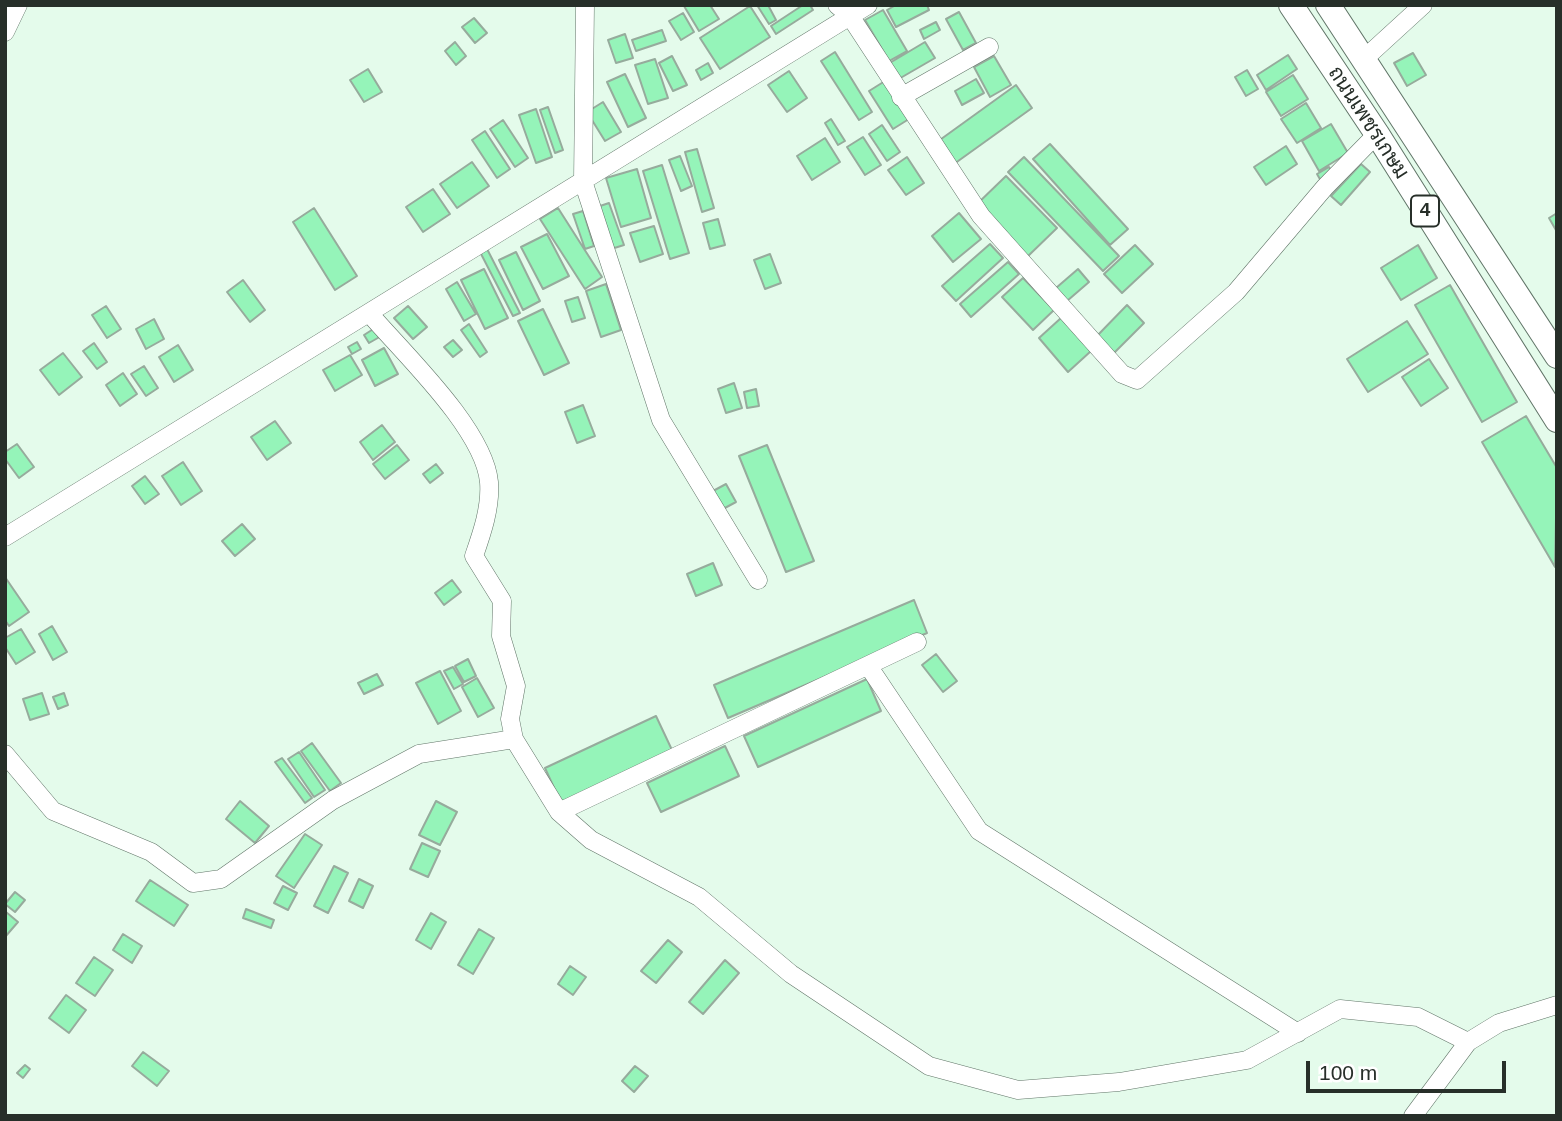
<!DOCTYPE html>
<html>
<head>
<meta charset="utf-8">
<style>
  body { margin:0 }
  #map { position:relative; width:1562px; height:1121px; overflow:hidden; background:#e4fbeb; font-family:Arial,sans-serif }
  canvas { display:block }
  .frame { position:absolute; inset:0; border:7px solid #272f29; pointer-events:none }
  .scale { position:absolute; left:1306px; top:1061px; width:200px; height:32px; box-sizing:border-box; border:4px solid #272f29; border-top:0; padding-left:9px; font-size:21px; line-height:24px; white-space:nowrap; color:#272f29; -webkit-text-stroke:5px #fff; paint-order:stroke }
</style>
</head>
<body>
<div id="map">
<canvas width="1562" height="1121"></canvas>
<div class="frame"></div>
<div class="scale">100 m</div>
</div>
<script>
const c = document.querySelector('canvas').getContext('2d');
c.lineJoin = 'round';
function paint(path, color) {
  c.fillStyle = color;
  c.fill(path, 'evenodd');
}
function trace(path, color, width, dash) {
  c.strokeStyle = color;
  c.lineWidth = width;
  c.lineCap = dash ? 'butt' : 'round';
  c.setLineDash(dash || []);
  c.stroke(path);
}
function label(font, color, halo, rows, align = 'center') {
  c.font = font + ' Arial,Sarabun,sans-serif';
  c.lineWidth = 7;
  c.setLineDash([]);
  c.textBaseline = 'middle';
  c.strokeStyle = halo;
  c.fillStyle = color;
  for (const [text, x, y, turn = 0] of rows) {
    c.save();
    c.translate(x, y);
    c.rotate((+turn || 0) * Math.PI / 180);
    c.textAlign = isNaN(turn) ? turn : align;
    if (halo) c.strokeText(text, 0, 0);
    c.fillText(text, 0, 0);
    c.restore();
  }
}
const building = new Path2D(`
  M710 5 719 19 699 31 684 6Z
  M757 5H768L776 20 769 24Z
  M803 5H810L813 10 776 34 771 26Z
  M896 5H927L929 10 896 27 887 10Z
  M750 6 770 37 720 69 700 38Z
  M883 10 907 51 889 61 865 20Z
  M959 12 976 43 963 50 946 19Z
  M683 13 694 32 681 40 669 21Z
  M474 18 487 33 475 43 462 27Z
  M936 22 940 30 924 39 920 30Z
  M662 30 666 41 636 51 632 40Z
  M625 34 633 58 616 63 608 40Z
  M455 42 466 56 456 65 445 51Z
  M925 42 935 58 897 80 888 64Z
  M835 52 872 112 859 120 821 61Z
  M1413 53 1426 75 1407 86 1394 63Z
  M1288 55 1297 69 1266 90 1257 75Z
  M672 56 687 85 673 91 659 63Z
  M994 56 1011 85 990 97 974 67Z
  M655 59 668 98 648 104 635 65Z
  M708 63 713 73 701 80 696 70Z
  M368 69 382 92 364 102 350 80Z
  M1247 70 1258 89 1246 96 1235 77Z
  M789 71 807 98 787 112 768 85Z
  M625 74 646 118 628 127 607 82Z
  M1293 75 1308 99 1281 116 1266 92Z
  M976 79 984 93 962 105 955 91Z
  M885 81 909 119 893 129 869 91Z
  M1016 85 1032 108 954 164 937 142Z
  M603 102 621 132 605 141 587 112Z
  M1306 103 1321 128 1297 143 1281 119Z
  M548 107 563 150 555 153 540 110Z
  M536 109 552 157 536 163 519 115Z
  M831 119 845 141 838 145 825 123Z
  M503 120 528 158 515 167 490 129Z
  M1331 124 1348 153 1319 171 1302 141Z
  M882 125 900 152 887 161 869 134Z
  M485 131 510 169 497 178 472 140Z
  M863 137 881 165 865 175 847 147Z
  M825 138 840 162 812 180 797 156Z
  M1050 144 1128 229 1110 245 1033 159Z
  M1286 146 1297 164 1266 185 1254 167Z
  M697 149 714 208 702 212 685 152Z
  M680 156 692 186 681 191 669 160Z
  M907 157 924 183 906 195 888 170Z
  M1024 157 1119 256 1103 271 1008 172Z
  M472 162 489 186 457 208 440 184Z
  M1361 164 1370 172 1341 205 1331 196Z
  M662 165 689 253 670 259 643 171Z
  M1329 167 1333 174 1321 181 1317 174Z
  M637 169 651 218 621 227 606 178Z
  M1006 176 1057 228 1026 258 975 206Z
  M433 189 450 214 423 232 406 207Z
  M609 203 624 245 608 250 594 208Z
  M314 208 357 276 335 290 293 222Z
  M558 208 602 277 585 289 540 219Z
  M583 211 594 246 585 249 573 214Z
  M959 213 981 239 953 262 932 236Z
  M1557 213V232L1549 218Z
  M718 219 725 245 710 249 703 223Z
  M654 226 663 254 640 262 630 233Z
  M547 234 569 276 543 289 521 247Z
  M990 244 1003 258 956 301 942 286Z
  M1135 245 1153 264 1122 293 1104 274Z
  M1418 245 1437 278 1401 300 1381 268Z
  M486 247 520 313 513 316 479 250Z
  M516 252 540 301 523 310 499 260Z
  M770 254 781 283 765 289 754 260Z
  M1008 262 1019 274 971 317 960 304Z
  M484 269 508 318 485 329 461 280Z
  M1078 269 1089 282 1067 301 1056 288Z
  M1023 278 1054 310 1033 330 1002 297Z
  M243 280 265 310 250 322 227 292Z
  M457 282 476 314 464 321 446 289Z
  M606 284 621 330 601 337 586 291Z
  M1450 285 1517 402 1482 422 1415 305Z
  M578 297 585 318 572 322 565 301Z
  M1127 305 1144 323 1112 355 1095 338Z
  M106 306 121 329 107 338 92 315Z
  M408 306 427 327 413 339 394 318Z
  M543 309 569 363 544 375 518 321Z
  M1061 318 1091 351 1068 372 1039 338Z
  M154 319 164 339 146 349 136 329Z
  M1407 321 1428 354 1368 392 1347 359Z
  M469 324 487 352 480 357 461 330Z
  M378 326 383 335 369 343 364 335Z
  M453 340 462 350 453 357 444 347Z
  M357 342 361 349 352 354 348 347Z
  M94 343 107 362 97 369 83 351Z
  M178 345 193 370 174 382 159 357Z
  M384 348 398 374 375 386 362 360Z
  M63 353 82 377 59 395 40 370Z
  M350 355 362 375 335 391 323 370Z
  M1429 359 1448 388 1421 406 1402 377Z
  M144 366 158 388 146 396 131 374Z
  M123 373 137 394 120 406 106 385Z
  M734 383 742 408 726 413 718 389Z
  M756 389 759 406 747 408 744 392Z
  M583 405 595 436 577 443 565 412Z
  M1526 416 1557 468 1555 567 1482 442Z
  M275 421 291 443 267 460 251 437Z
  M382 425 395 442 373 460 360 442Z
  M17 444 34 467 19 478 5 459V452Z
  M397 445 409 460 385 479 373 464Z
  M767 445 814 561 786 572 739 456Z
  M183 462 202 491 181 505 162 476Z
  M436 464 443 473 430 483 423 474Z
  M145 476 159 494 145 504 132 486Z
  M726 484 736 502 723 509 713 491Z
  M242 524 255 539 235 556 222 541Z
  M713 563 722 585 696 596 687 574Z
  M5 577 29 612 9 626 5 620Z
  M452 580 461 592 444 605 435 593Z
  M914 600 927 633 728 718 714 685Z
  M52 626 67 652 53 660 39 634Z
  M21 629 35 652 16 664 5 647V638Z
  M936 654 957 681 943 692 922 665Z
  M468 659 476 676 464 682 455 666Z
  M453 667 463 684 454 689 444 671Z
  M440 671 461 711 438 724 416 683Z
  M377 674 383 685 364 694 358 683Z
  M477 678 494 708 478 717 462 687Z
  M867 679 881 711 758 767 744 736Z
  M42 693 49 714 30 720 23 699Z
  M64 693 68 705 58 709 53 697Z
  M656 716 672 750 561 803 545 768Z
  M312 743 341 783 330 791 301 751Z
  M725 746 739 776 661 812 647 783Z
  M299 752 325 790 314 797 288 759Z
  M282 758 312 798 305 803 275 762Z
  M240 801 269 826 255 843 226 819Z
  M436 801 457 812 440 845 419 835Z
  M305 834 322 845 294 888 276 876Z
  M422 843 440 851 428 877 410 869Z
  M334 866 348 873 328 913 314 906Z
  M359 879 373 886 363 908 349 901Z
  M150 880 188 905 174 926 136 901Z
  M283 886 297 893 288 910 274 903Z
  M15 892 25 900 15 912 5 904Z
  M246 909 274 920 271 928 243 918Z
  M6 912 18 922 5 937V913Z
  M431 913 446 922 431 949 416 940Z
  M479 929 494 938 473 974 458 965Z
  M123 934 142 946 132 963 113 950Z
  M668 940 682 952 656 983 641 971Z
  M94 957 113 970 95 996 76 983Z
  M725 960 739 973 703 1014 689 1002Z
  M570 966 586 977 573 995 558 984Z
  M66 995 86 1010 69 1033 49 1018Z
  M143 1052 169 1071 157 1086 132 1066Z
  M25 1065 30 1069 23 1078 17 1073Z
  M635 1066 648 1076 634 1092 622 1081Z`);
paint(building, '#95f4b9');
trace(building, '#96ab9c', 2);
const minor = new Path2D(`
  M585 5 583 181 661 420 758 580
  M837 5 850 16 981 216 1122 374 1137 380 1236 292 1325 187 1377 134
  M5 32 18 5
  M1364 59 1423 5
  M901 97 989 47
  M369 313C404 354 484 429 489 482 491 507 482 533 474 556L502 601 501 636 516 686 510 719 514 739 559 812 591 840 699 897 791 974 929 1066 1018 1090 1119 1082 1247 1060 1340 1009 1418 1017 1468 1042
  M5 537 868 5
  M869 667 979 831 1298 1033
  M5 754 53 811 151 852 193 883 221 879 333 800 419 754 514 739
  M559 812 917 642
  M1413 1116 1468 1042 1499 1023 1557 1005`);
const highway = new Path2D(`
  M1291 5 1377 134 1557 420
  M1328 5 1557 356`);
trace(minor, '#617568', 19);
trace(highway, '#617568', 26);
trace(minor, '#fff', 18);
trace(highway, '#fff', 24);
for (const [x, y, w] of [
  [1425,211,28]
]) {
  const box = new Path2D();
  box.roundRect(x - w / 2, y - 15.5, w, 31, 5);
  c.fillStyle = '#fff';
  c.fill(box);
  trace(box, '#272f29', 2);
}
label('bold 19px', '#272f29', null, [
  ["4",1425,211]
]);
label('21px', '#272f29', '#fff', [
  ["ถนนเพชรเกษม",1368,123,57]
]);
</script>
</body>
</html>
